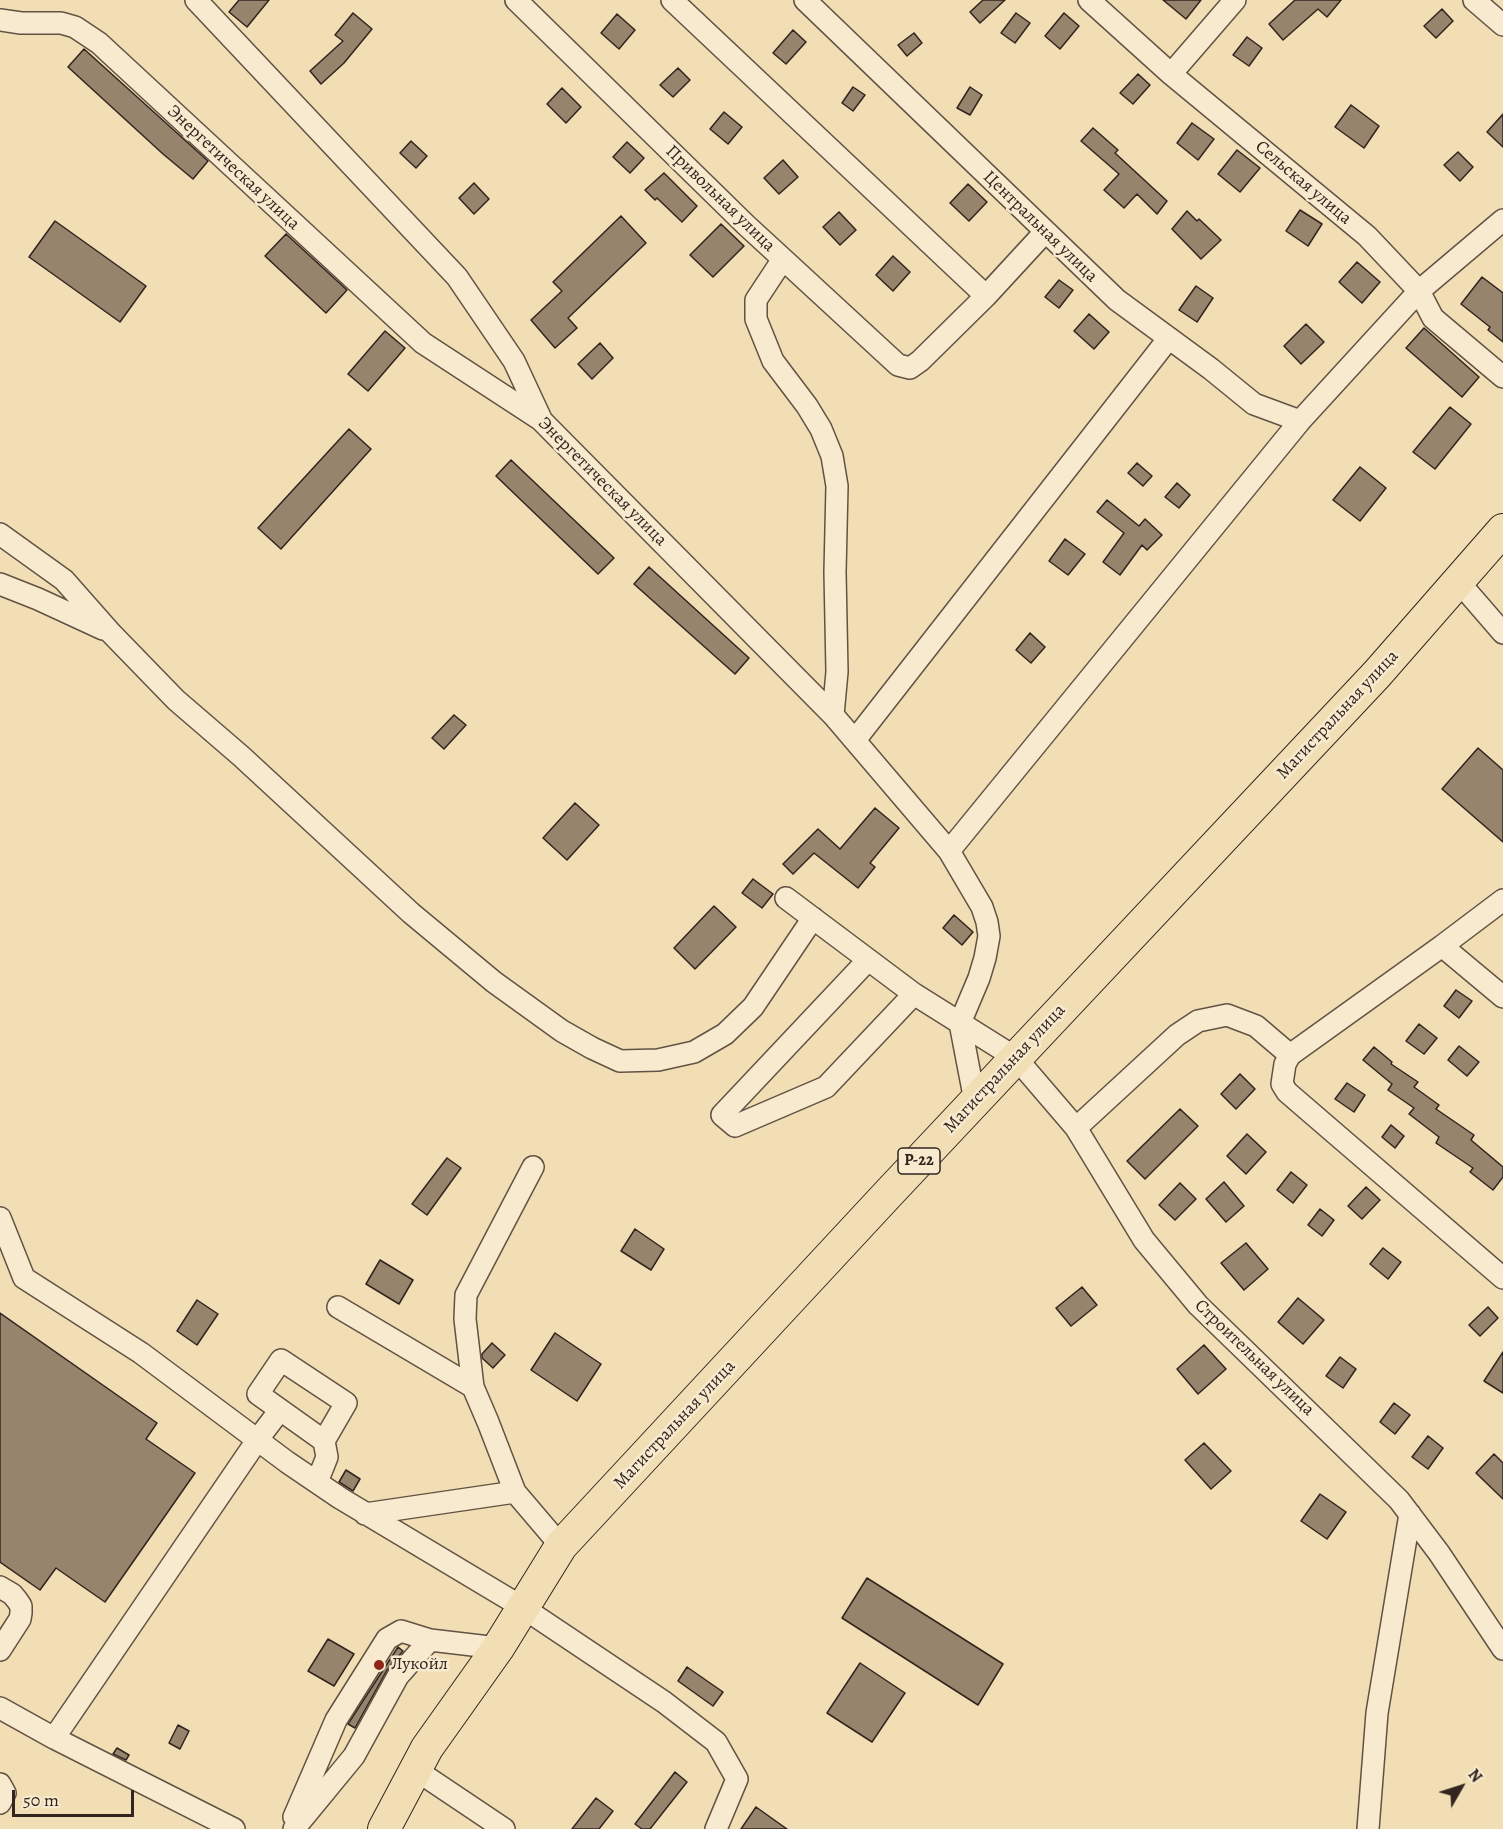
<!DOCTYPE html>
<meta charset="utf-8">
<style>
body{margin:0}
#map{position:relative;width:1503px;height:1829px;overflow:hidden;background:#f2deb4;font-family:Alegreya,serif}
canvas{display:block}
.north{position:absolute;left:1431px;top:1757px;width:60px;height:60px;-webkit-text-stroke:4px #f7eace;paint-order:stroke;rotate:51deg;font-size:16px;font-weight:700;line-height:24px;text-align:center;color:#32241f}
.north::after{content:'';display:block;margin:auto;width:21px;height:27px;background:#32241f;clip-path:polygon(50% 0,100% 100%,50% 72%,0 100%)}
.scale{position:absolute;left:12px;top:1790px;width:122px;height:27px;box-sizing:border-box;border:3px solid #32241f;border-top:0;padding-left:8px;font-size:18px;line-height:21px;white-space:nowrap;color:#32241f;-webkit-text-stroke:4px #f7eace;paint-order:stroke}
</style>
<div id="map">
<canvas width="1503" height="1829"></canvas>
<div class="north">N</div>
<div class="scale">50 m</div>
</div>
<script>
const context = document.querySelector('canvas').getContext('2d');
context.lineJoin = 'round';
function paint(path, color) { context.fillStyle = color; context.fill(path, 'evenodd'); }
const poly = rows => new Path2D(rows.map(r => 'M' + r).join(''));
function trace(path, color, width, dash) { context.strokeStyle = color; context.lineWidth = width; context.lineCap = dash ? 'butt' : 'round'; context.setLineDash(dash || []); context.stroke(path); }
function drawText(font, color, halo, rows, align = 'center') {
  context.font = font + ' Alegreya,serif'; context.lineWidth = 5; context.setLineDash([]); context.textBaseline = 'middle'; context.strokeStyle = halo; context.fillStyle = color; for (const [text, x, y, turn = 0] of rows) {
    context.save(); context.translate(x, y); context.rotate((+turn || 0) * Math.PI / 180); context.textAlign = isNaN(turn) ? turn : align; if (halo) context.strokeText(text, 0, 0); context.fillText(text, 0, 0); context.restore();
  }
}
const building = poly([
 [239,0,269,0,247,27,229,12,239,0],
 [983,0,1005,0,980,23,970,12,983,0],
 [1163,0,1201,0,1186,19,1163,0],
 [1295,0,1341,0,1327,17,1318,9,1283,40,1269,24,1295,0],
 [1442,9,1453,21,1436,38,1424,26,1442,9],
 [353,13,372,29,344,63,321,84,310,71,343,41,335,35,353,13],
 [1016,13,1030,23,1015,43,1001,33,1016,13],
 [1064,13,1079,26,1060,49,1045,36,1064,13],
 [617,14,635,30,619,49,601,33,617,14],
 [793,30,806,42,786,64,773,53,793,30],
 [914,33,922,43,907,56,898,45,914,33],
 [1247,37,1262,48,1249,66,1233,55,1247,37],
 [84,49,208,161,193,179,163,154,68,67,84,49],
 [678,68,690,80,673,97,660,85,678,68],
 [1138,74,1150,85,1133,104,1120,93,1138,74],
 [853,87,865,95,853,111,842,103,853,87],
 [970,87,982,95,970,115,957,108,970,87],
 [562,88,581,107,566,123,547,104,562,88],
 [1351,105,1379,126,1364,148,1335,127,1351,105],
 [724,112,742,127,728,144,710,129,724,112],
 [1503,114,1503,147,1487,132,1503,114],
 [1192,123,1214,139,1198,160,1177,143,1192,123],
 [1093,128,1118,150,1115,153,1167,201,1157,214,1137,194,1124,208,1104,190,1119,174,1081,141,1093,128],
 [411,141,427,156,416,168,400,153,411,141],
 [627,142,644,158,630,173,613,157,627,142],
 [1237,150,1260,168,1240,192,1218,174,1237,150],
 [1458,152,1473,167,1460,181,1444,165,1458,152],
 [783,160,798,177,779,194,764,178,783,160],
 [664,173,697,206,682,222,657,198,655,200,645,190,664,173],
 [474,183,489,199,474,214,459,198,474,183],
 [968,184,987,202,969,221,950,203,968,184],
 [1300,210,1322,224,1308,246,1286,231,1300,210],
 [1187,211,1197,221,1199,219,1221,240,1201,259,1172,229,1187,211],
 [839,212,856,230,840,245,823,227,839,212],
 [621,216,646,243,568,318,577,328,555,348,531,320,562,291,553,282,621,216],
 [55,221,146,286,120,322,29,257,55,221],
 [721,224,744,246,713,277,690,255,721,224],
 [286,234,347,290,326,313,265,256,286,234],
 [893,256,910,272,893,291,876,275,893,256],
 [1357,262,1380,282,1362,303,1339,282,1357,262],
 [1482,277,1503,293,1503,342,1488,330,1490,327,1461,304,1482,277],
 [1059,280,1073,290,1059,308,1045,297,1059,280],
 [1196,286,1213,298,1197,322,1179,310,1196,286],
 [1089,314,1109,332,1094,349,1074,331,1089,314],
 [1306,324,1324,342,1301,364,1284,346,1306,324],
 [1424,328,1479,377,1462,397,1406,348,1424,328],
 [385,331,405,348,368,391,348,374,385,331],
 [600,343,613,358,592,379,578,364,600,343],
 [1450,407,1471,424,1435,469,1413,452,1450,407],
 [349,429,371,449,281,549,258,528,349,429],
 [511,460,614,558,598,574,496,476,511,460],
 [1137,463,1152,476,1143,486,1128,473,1137,463],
 [1360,467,1386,488,1360,521,1333,500,1360,467],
 [1177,483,1190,495,1179,508,1165,497,1177,483],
 [1107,500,1139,526,1145,519,1162,535,1147,550,1142,545,1120,575,1103,562,1124,533,1097,512,1107,500],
 [1065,539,1085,554,1068,575,1049,561,1065,539],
 [649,567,749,658,735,674,634,584,649,567],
 [1030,633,1045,647,1031,663,1016,650,1030,633],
 [454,715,466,725,444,749,432,738,454,715],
 [1478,748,1503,770,1503,842,1442,789,1478,748],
 [575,803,599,825,567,860,543,838,575,803],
 [875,808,899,828,870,863,875,867,858,888,814,853,793,874,783,864,818,829,840,849,875,808],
 [753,879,773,894,762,908,742,893,753,879],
 [714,906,736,927,695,969,674,948,714,906],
 [954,915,973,932,962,945,943,928,954,915],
 [1456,990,1472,1001,1459,1018,1444,1006,1456,990],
 [1419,1024,1437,1038,1424,1054,1406,1041,1419,1024],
 [1459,1046,1479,1062,1467,1076,1448,1060,1459,1046],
 [1374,1047,1392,1062,1391,1064,1418,1082,1414,1087,1439,1105,1436,1109,1474,1135,1471,1140,1503,1167,1503,1177,1493,1190,1470,1172,1473,1168,1436,1143,1439,1137,1409,1114,1414,1108,1388,1090,1392,1084,1363,1060,1374,1047],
 [1240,1074,1255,1089,1236,1109,1221,1094,1240,1074],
 [1347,1083,1365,1095,1354,1112,1335,1099,1347,1083],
 [1180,1109,1198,1126,1145,1179,1127,1161,1180,1109],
 [1391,1125,1404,1136,1395,1148,1382,1137,1391,1125],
 [1247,1134,1266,1152,1246,1174,1227,1156,1247,1134],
 [447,1158,461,1168,427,1215,412,1204,447,1158],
 [1291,1172,1307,1185,1293,1203,1277,1190,1291,1172],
 [1224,1182,1244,1206,1226,1222,1206,1199,1224,1182],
 [1180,1183,1196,1199,1175,1220,1159,1205,1180,1183],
 [1366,1187,1380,1200,1362,1219,1348,1206,1366,1187],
 [1320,1209,1334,1220,1322,1236,1308,1225,1320,1209],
 [635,1229,664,1249,651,1270,621,1251,635,1229],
 [1246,1243,1268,1269,1244,1290,1221,1263,1246,1243],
 [1383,1248,1401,1262,1388,1279,1370,1264,1383,1248],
 [380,1260,413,1280,399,1304,366,1284,380,1260],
 [1082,1287,1097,1305,1071,1326,1056,1308,1082,1287],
 [1298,1298,1324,1320,1303,1344,1278,1322,1298,1298],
 [197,1300,218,1314,197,1345,177,1331,197,1300],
 [1488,1307,1498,1318,1480,1336,1469,1325,1488,1307],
 [0,1313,157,1423,146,1439,195,1473,105,1602,56,1568,40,1590,0,1562,0,1313],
 [555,1333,601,1364,577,1401,531,1370,555,1333],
 [492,1343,505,1355,493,1368,482,1358,482,1354,492,1343],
 [1204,1345,1226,1369,1198,1394,1177,1369,1204,1345],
 [1503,1352,1503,1393,1484,1381,1503,1352],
 [1340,1357,1356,1369,1343,1388,1326,1376,1340,1357],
 [1394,1403,1410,1415,1395,1434,1380,1422,1394,1403],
 [1428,1436,1443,1448,1428,1469,1412,1457,1428,1436],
 [1204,1443,1231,1471,1211,1489,1185,1460,1204,1443],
 [1494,1454,1503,1463,1503,1499,1476,1473,1494,1454],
 [346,1470,360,1479,353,1491,339,1482,346,1470],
 [1320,1494,1346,1512,1327,1539,1301,1521,1320,1494],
 [867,1578,1003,1664,978,1705,842,1618,867,1578],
 [328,1639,354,1654,334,1686,308,1671,328,1639],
 [398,1647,403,1651,387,1670,355,1728,348,1724,398,1647],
 [860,1663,905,1693,872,1742,827,1713,860,1663],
 [687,1667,723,1692,713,1706,678,1681,687,1667],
 [178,1725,189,1731,180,1749,169,1743,178,1725],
 [117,1748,129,1755,126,1760,113,1754,117,1748],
 [675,1772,687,1782,650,1829,642,1829,635,1824,675,1772],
 [596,1798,613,1811,599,1829,572,1829,596,1798],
 [756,1807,787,1829,741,1829,756,1807]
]);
paint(building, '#96856c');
trace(building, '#32241f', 1.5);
const minor = poly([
 [196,0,457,277,514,361,541,419],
 [516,0,746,225,783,259,756,300,756,319,773,361,807,406,821,429,832,456,837,486,835,572,837,672,833,715],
 [672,0,986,296],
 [805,0,1117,300,1211,369,1254,404,1300,421],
 [1089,0,1171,74,1367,236,1419,291,1433,318,1503,377],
 [1474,0,1503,25],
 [0,20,21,23,61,23,75,27,99,43,423,343,541,420,833,715,949,851,982,907,987,922,989,936,985,958,979,978,960,1023,975,1101],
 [1171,74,1235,0],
 [783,259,898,365,910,368,920,361,986,296,1045,232],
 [0,534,64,580,109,631,176,700,241,756,411,913,494,982,562,1031,592,1048,620,1061,658,1060,694,1052,725,1034,753,1007,813,918],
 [1458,581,1503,633],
 [0,584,38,599,103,629],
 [855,740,1169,338],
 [949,851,1300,421,1419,291,1503,220],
 [786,898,914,994,1016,1058,1076,1128,1144,1240,1198,1305,1399,1500,1439,1553,1503,1649],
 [1503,900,1442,946,1290,1055,1285,1064,1282,1084,1287,1092,1503,1278],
 [1442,946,1503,997],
 [868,960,722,1115,735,1126,826,1087,914,994],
 [1076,1128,1177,1035,1198,1021,1227,1015,1256,1026,1290,1055],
 [0,1218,24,1278,141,1353,287,1462,340,1498,522,1607,664,1702,716,1742,737,1779,716,1829],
 [338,1307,473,1387,488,1422,515,1492,561,1546],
 [473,1387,465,1319,466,1295,533,1167],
 [317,1482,327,1457,324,1441,346,1403,281,1360,258,1394,324,1441],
 [365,1514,515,1492],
 [0,1587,12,1594,17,1600,21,1606,21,1613,20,1619,0,1650],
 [0,1708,54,1738,234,1829],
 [54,1738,258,1439,280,1410],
 [416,1770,504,1829],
 [0,1784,5,1793,0,1803],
 [294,1817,336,1720,387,1639,401,1631,430,1640],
 [294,1829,354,1756,398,1676,430,1640,498,1648],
 [1368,1829,1377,1713,1410,1514]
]);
const highway = poly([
 [384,1829,427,1748,498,1648,561,1546,887,1195,1377,674,1503,530]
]);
trace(minor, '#625244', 24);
trace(highway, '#32241f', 34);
trace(minor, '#f7eace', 21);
trace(highway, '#f2deb4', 32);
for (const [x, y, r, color] of [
 [379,1665,6,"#8f2418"]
]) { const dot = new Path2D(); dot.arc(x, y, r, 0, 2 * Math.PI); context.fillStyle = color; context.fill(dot); trace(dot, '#f7eace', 2); }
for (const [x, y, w] of [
 [919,1161,42]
]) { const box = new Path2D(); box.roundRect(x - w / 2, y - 13, w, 26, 4.5); context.fillStyle = '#f7eace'; context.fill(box); trace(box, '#32241f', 1.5); }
drawText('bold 16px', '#32241f', null, [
 ["Р-22",919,1161]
]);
drawText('18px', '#32241f', '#f7eace', [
 ["Энергетическая улица",233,168,43],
 ["Сельская улица",1303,183,40],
 ["Привольная улица",720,199,44],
 ["Центральная улица",1040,227,44],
 ["Энергетическая улица",602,482,45],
 ["Магистральная улица",1338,715,-47],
 ["Магистральная улица",1005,1069,-47],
 ["Строительная улица",1254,1358,44],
 ["Магистральная улица",675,1425,-47]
]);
drawText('18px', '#32241f', '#f7eace', [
 ["Лукойл",391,1665]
], 'left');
</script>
